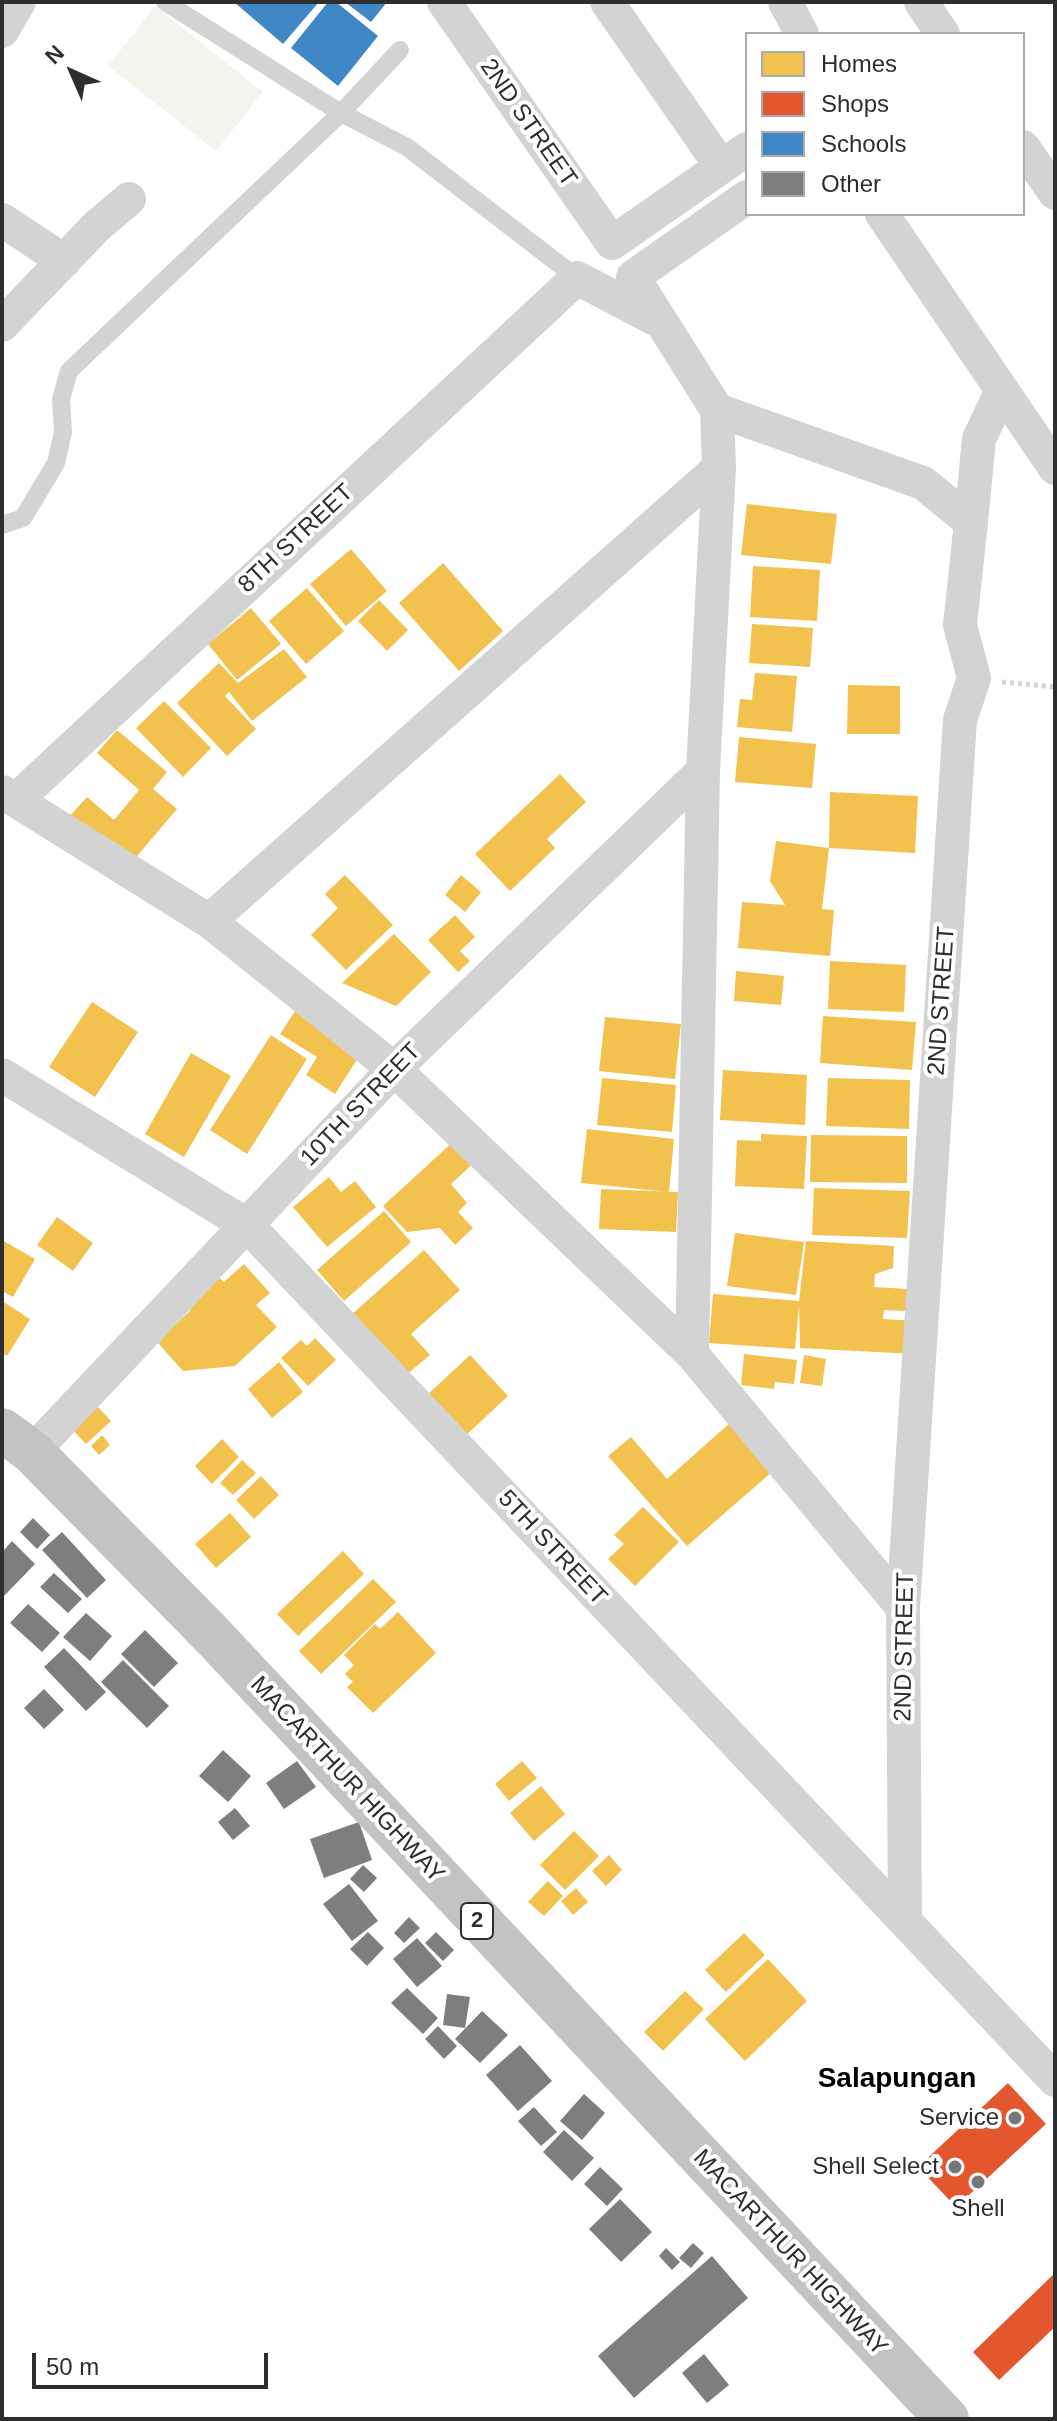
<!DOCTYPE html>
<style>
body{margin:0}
#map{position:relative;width:1057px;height:2421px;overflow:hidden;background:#fff;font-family:Arial,sans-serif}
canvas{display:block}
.frame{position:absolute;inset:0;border:4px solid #2e2e2e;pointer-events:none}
.legend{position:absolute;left:745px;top:32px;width:280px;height:184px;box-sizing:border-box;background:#fff;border:2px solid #ababab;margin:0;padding:10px 14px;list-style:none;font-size:24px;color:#2e2e2e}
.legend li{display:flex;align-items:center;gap:16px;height:40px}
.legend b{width:40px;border:2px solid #ababab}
.north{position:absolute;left:32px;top:32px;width:80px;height:80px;-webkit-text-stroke:6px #fff;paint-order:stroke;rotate:315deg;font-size:22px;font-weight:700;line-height:32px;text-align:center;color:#2e2e2e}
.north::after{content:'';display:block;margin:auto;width:28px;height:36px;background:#2e2e2e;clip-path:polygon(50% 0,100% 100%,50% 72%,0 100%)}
.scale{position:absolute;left:32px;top:2353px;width:236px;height:36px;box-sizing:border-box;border:4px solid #2e2e2e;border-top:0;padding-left:10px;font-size:24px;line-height:28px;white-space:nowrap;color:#2e2e2e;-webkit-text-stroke:6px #fff;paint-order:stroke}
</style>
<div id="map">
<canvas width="1057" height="2421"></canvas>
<div class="frame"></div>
<ul class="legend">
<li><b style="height:22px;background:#f2c14e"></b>Homes</li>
<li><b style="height:22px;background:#e4572e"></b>Shops</li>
<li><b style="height:22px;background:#3f88c5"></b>Schools</li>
<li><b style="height:22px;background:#7e7e7e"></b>Other</li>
</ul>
<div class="north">N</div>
<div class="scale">50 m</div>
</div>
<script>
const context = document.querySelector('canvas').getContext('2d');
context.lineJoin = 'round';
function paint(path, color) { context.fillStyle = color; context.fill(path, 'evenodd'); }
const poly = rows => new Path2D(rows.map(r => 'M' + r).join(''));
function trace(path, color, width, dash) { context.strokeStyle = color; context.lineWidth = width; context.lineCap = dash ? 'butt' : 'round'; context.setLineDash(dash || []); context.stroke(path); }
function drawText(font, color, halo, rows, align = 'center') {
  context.font = font + ' Arial,sans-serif'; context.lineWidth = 8; context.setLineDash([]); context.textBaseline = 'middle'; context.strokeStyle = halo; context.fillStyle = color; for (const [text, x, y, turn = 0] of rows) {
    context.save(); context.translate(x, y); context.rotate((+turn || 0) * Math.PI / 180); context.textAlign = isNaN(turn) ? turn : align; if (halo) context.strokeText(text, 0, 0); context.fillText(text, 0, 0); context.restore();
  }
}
paint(poly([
 [155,6,263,92,216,151,108,66]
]), '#f1f5eb');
paint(poly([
 [747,504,837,514,831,564,741,555],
 [351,549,387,591,346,626,310,584],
 [443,563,503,631,459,671,399,603],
 [753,566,820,570,817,621,750,617],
 [307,588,344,631,306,664,269,621],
 [379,600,408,630,387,651,358,621],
 [251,608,281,644,237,680,208,644],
 [752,624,813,628,810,667,749,663],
 [284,649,307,677,252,721,229,692,225,696,256,729,227,756,177,703,219,663,238,683],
 [755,673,797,676,792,732,737,727,740,699,752,700],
 [848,685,900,686,900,734,847,734],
 [164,701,211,748,183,777,136,728],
 [117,730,167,772,153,789,177,809,126,869,67,819,87,797,114,820,139,790,97,753],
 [739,737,816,744,812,788,735,782],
 [560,774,586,802,547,839,555,848,510,891,475,854],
 [830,792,918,796,915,853,829,848],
 [776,841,829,848,822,909,834,910,830,956,738,948,742,902,785,905,770,881],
 [345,875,393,925,346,970,311,935,338,908,325,894],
 [461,875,481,892,465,912,445,895],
 [455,915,475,937,460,951,470,961,458,972,428,940],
 [394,934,431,972,396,1006,342,983],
 [830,961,906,965,904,1012,828,1009],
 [736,971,784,976,781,1005,734,1001],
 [92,1002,138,1032,95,1097,49,1067],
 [297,1008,363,1050,335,1094,306,1075,317,1057,280,1034],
 [823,1016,916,1022,912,1070,820,1063],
 [605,1017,681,1024,675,1079,599,1071],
 [271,1035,307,1059,247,1154,210,1130],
 [191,1053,231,1076,184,1157,145,1134],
 [723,1070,807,1075,805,1125,720,1120],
 [602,1078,676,1085,672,1132,597,1125],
 [828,1078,910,1080,909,1129,826,1126],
 [587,1129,674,1139,669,1192,581,1183],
 [761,1134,807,1136,804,1189,735,1186,737,1140,761,1141],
 [811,1135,907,1136,907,1183,810,1182],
 [456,1139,476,1161,451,1184,467,1203,458,1212,473,1228,455,1245,440,1228,407,1232,383,1206],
 [329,1177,341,1192,355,1181,376,1207,327,1247,293,1207],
 [814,1188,910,1191,907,1238,812,1235],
 [601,1189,678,1192,676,1232,599,1229],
 [384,1211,411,1242,344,1301,317,1270],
 [57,1217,93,1243,73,1271,37,1245],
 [735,1233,804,1242,796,1295,727,1286],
 [2,1240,35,1259,13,1297,2,1291],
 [806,1241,894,1246,893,1268,875,1274,874,1287,908,1289,907,1311,884,1310,883,1319,916,1321,915,1354,800,1348,799,1305,795,1349,709,1343,713,1294,799,1301],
 [424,1250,460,1290,411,1334,430,1355,405,1376,350,1316],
 [244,1264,270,1293,256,1305,277,1327,235,1366,183,1371,157,1342,191,1310,185,1304,216,1275,224,1282],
 [2,1301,30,1319,7,1356,2,1353],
 [315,1338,336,1360,308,1386,281,1358,301,1340,307,1346],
 [744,1354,797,1360,794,1384,775,1382,774,1389,741,1385],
 [470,1355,508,1396,462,1439,424,1398],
 [804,1355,826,1359,822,1386,800,1383],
 [279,1362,303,1392,272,1418,248,1389],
 [96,1405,111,1421,86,1444,71,1428],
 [731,1422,773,1471,687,1546,608,1456,631,1437,667,1479],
 [102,1435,110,1445,99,1455,91,1446],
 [222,1439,239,1457,212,1484,195,1466],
 [242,1460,256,1473,233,1495,220,1483],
 [261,1476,279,1495,254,1519,236,1500],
 [643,1507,679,1542,635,1586,608,1559,624,1544,614,1535],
 [230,1513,251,1537,216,1568,195,1544],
 [343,1551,364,1574,298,1636,277,1614],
 [373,1579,396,1602,321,1674,299,1651],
 [398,1612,436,1653,373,1713,347,1687,353,1682,345,1674,354,1665,344,1655,375,1624,380,1629],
 [522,1761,537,1778,509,1801,495,1784],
 [541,1786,565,1814,534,1841,510,1813],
 [574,1831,599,1856,565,1890,540,1865],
 [609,1855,622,1870,606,1886,592,1871],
 [548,1881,563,1896,544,1916,528,1902],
 [576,1888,588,1902,573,1915,561,1901],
 [744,1933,765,1955,726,1992,705,1970],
 [768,1959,807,2001,745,2061,705,2019],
 [685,1991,704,2009,663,2051,644,2032]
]), '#f2c14e');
paint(poly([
 [1008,2083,1046,2124,956,2207,918,2167],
 [1055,2273,1055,2327,999,2380,973,2352]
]), '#e4572e');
paint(poly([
 [234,2,319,2,283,44],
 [328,2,336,2,378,36,338,86,291,48],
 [345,2,387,2,371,22]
]), '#3f88c5');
paint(poly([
 [33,1518,50,1535,37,1549,20,1532],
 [62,1532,106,1580,87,1598,42,1550],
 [12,1541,35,1564,4,1596,2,1552],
 [54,1573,82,1599,68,1613,40,1587],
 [28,1604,60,1633,42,1652,10,1623],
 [86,1613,112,1636,90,1661,63,1637],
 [145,1630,178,1663,154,1687,121,1654],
 [64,1648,106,1692,86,1711,44,1667],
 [123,1660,169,1706,147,1728,101,1682],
 [44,1689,64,1710,44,1729,24,1708],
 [223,1750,251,1776,228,1802,199,1776],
 [297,1761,316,1787,284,1809,266,1783],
 [235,1808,250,1826,233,1840,218,1822],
 [359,1822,372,1860,324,1878,310,1839],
 [363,1865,377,1878,364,1892,350,1879],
 [349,1884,378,1921,352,1941,323,1904],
 [409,1917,420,1928,404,1943,394,1933],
 [368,1932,384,1948,367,1966,350,1949],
 [436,1932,454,1950,443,1961,425,1943],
 [417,1938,442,1966,417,1987,393,1959],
 [407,1988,438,2018,423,2034,391,2003],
 [447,1994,470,1997,465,2028,443,2025],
 [482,2011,508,2035,480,2063,455,2039],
 [438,2026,457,2046,444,2059,425,2039],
 [520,2045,552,2081,518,2111,486,2075],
 [584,2094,605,2113,582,2140,560,2121],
 [534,2107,557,2132,541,2146,518,2121],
 [564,2130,594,2158,572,2181,543,2152],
 [600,2167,623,2189,607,2206,584,2184],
 [620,2199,652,2232,621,2262,589,2229],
 [693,2243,704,2253,691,2268,679,2258],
 [666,2248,680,2262,672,2270,659,2256],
 [712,2256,748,2298,634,2398,598,2356],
 [704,2354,729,2385,707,2403,682,2373]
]), '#7e7e7e');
trace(poly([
 [1002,682,1055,687]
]), '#d3d3d3', 5, [4, 4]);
trace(poly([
 [165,2,341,113,407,147,577,278],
 [2,525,23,518,56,463,63,432,61,399,69,371,341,113,400,50]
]), '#d3d3d3', 18);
trace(poly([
 [444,2,612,243,747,149],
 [607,2,721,166],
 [785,2,802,34],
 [921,2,943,34],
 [2,31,19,2],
 [1023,147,1055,193],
 [747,197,633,277,717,410,923,483,971,522,960,625,974,678,960,720,903,1608,905,1920],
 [882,214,1055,468],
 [2,220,64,261],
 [2,325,97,226,129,199],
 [971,522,979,439,1002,390],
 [2,792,209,921,394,1069,692,1354,903,1608],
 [16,800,577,278,659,321],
 [209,921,719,468],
 [2,1075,247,1225,1055,2080],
 [692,1354,703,771,719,468,717,410],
 [32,1452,394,1069,703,771]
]), '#d3d3d3', 34);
trace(poly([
 [2,1430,32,1452,212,1635,947,2419]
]), '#c3c3c3', 44);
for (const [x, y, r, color] of [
 [1015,2118,8,"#777"],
 [955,2167,8,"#777"],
 [978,2182,8,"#777"]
]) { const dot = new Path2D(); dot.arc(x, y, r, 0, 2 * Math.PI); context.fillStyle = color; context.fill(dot); trace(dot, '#fff', 3); }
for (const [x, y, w] of [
 [477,1921,32]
]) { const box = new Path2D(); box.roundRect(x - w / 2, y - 18, w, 36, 6); context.fillStyle = '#fff'; context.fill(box); trace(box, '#2e2e2e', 2); }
drawText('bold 22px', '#2e2e2e', null, [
 ["2",477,1921]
]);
drawText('24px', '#2e2e2e', '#fff', [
 ["2ND STREET",528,123,55],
 ["8TH STREET",296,539,-43],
 ["2ND STREET",942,1001,-86],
 ["10TH STREET",361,1105,-46],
 ["5TH STREET",552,1548,47],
 ["2ND STREET",905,1647,-89],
 ["MACARTHUR HIGHWAY",347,1780,47],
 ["MACARTHUR HIGHWAY",790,2253,47]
]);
drawText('24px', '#2e2e2e', '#fff', [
 ["Service",999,2118],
 ["Shell Select",939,2167],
 ["Shell",978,2209,"center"]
], 'right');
drawText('bold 28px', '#000', '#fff', [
 ["Salapungan",897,2079]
]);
</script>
